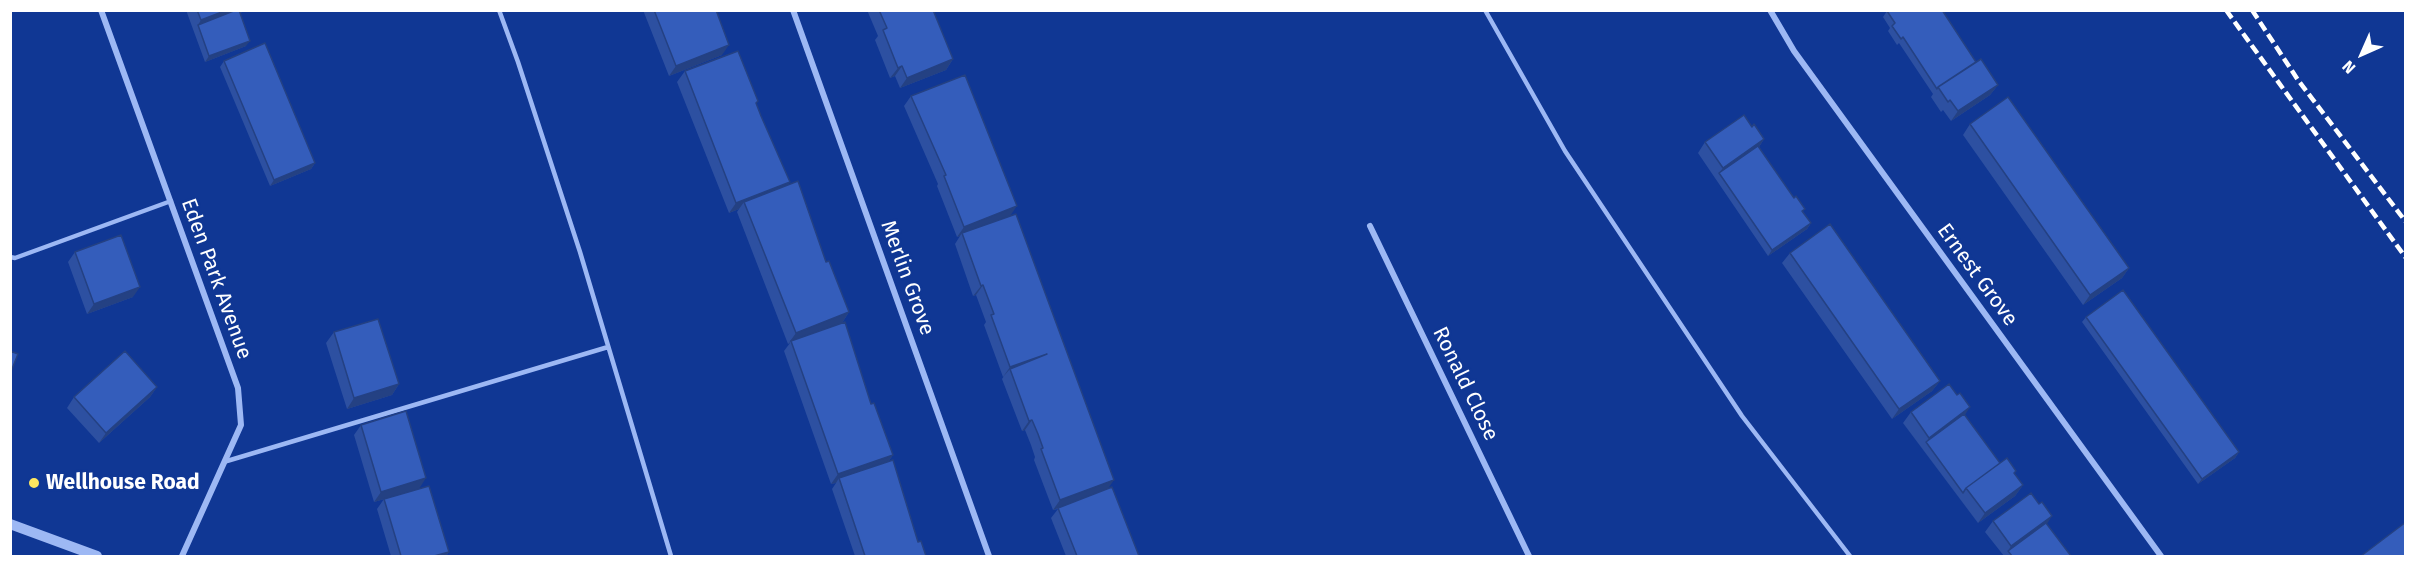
<!DOCTYPE html>
<style>
body{margin:0}
#map{position:relative;width:2416px;height:567px;overflow:hidden;background:#103794;font-family:"Fira Sans",sans-serif}
canvas{display:block}
.frame{position:absolute;inset:0;border:12px solid #fff;pointer-events:none}
.north{position:absolute;left:2332px;top:24px;width:60px;height:60px;-webkit-text-stroke:4px #103794;paint-order:stroke;rotate:225deg;font-size:16px;font-weight:700;line-height:24px;text-align:center;color:#fff}
.north::after{content:'';display:block;margin:auto;width:21px;height:27px;background:#fff;clip-path:polygon(50% 0,100% 100%,50% 72%,0 100%)}
</style>
<div id="map">
<canvas width="2416" height="567"></canvas>
<div class="frame"></div>
<div class="north">N</div>
</div>
<script>
const context = document.querySelector('canvas').getContext('2d');
context.lineJoin = 'round';
const poly = rows => new Path2D(rows.map(r => 'M' + r).join(''));
function trace(path, color, width, dash) { context.strokeStyle = color; context.lineWidth = width; context.lineCap = dash ? 'butt' : 'round'; context.setLineDash(dash || []); context.stroke(path); }
function paint(path, color) { context.fillStyle = color; context.fill(path, 'evenodd'); }
function drawText(font, color, halo, rows, align = 'center') {
  context.font = font + ' "Fira Sans",sans-serif'; context.lineWidth = 5; context.setLineDash([]); context.textBaseline = 'middle'; context.strokeStyle = halo; context.fillStyle = color; for (const [text, x, y, turn = 0] of rows) {
    context.save(); context.translate(x, y); context.rotate((+turn || 0) * Math.PI / 180); context.textAlign = isNaN(turn) ? turn : align; if (halo) context.strokeText(text, 0, 0); context.fillText(text, 0, 0); context.restore();
  }
}
trace(poly([
 [499,10,518,62,580,252,671,556],
 [1485,10,1565,151,1742,416,1850,556],
 [10,257,15,258,171,201],
 [227,461,608,347]
]), '#9db8f4', 4.5);
trace(poly([
 [101,10,238,388,241,425,182,556],
 [793,10,989,556],
 [1770,10,1794,51,2161,556],
 [1370,226,1529,556]
]), '#9db8f4', 6);
trace(poly([
 [10,524,97,556]
]), '#9db8f4', 10);
trace(poly([
 [2226,10,2406,258],
 [2252,10,2298,80,2406,222]
]), '#fff', 4.5, [10, 4.5]);
paint(poly([
 [186,10,246,10,240,13,246,46,205,62],
 [643,10,716,10,722,55,669,76],
 [867,10,933,10,953,59,946,70,900,88,895,76,890,78,875,40,878,36],
 [1887,11,1976,62,1998,85,1990,95,1951,121,1943,110,1941,112,1931,97,1933,94,1899,43,1897,45,1888,31,1890,28,1883,17],
 [224,61,315,163,311,169,270,186,220,67],
 [685,71,758,101,756,104,761,116,790,182,788,185,826,262,849,312,842,323,871,404,893,455,888,462,918,542,926,556,855,556,832,489,836,483,831,484,784,351,790,343,788,344,737,212,739,209,729,213,677,82],
 [911,96,1010,216,1108,489,1139,556,1066,556,1051,518,1058,509,1053,510,1034,460,1035,457,1031,445,1025,430,1022,431,1002,379,1004,376,1003,377,984,325,986,322,976,295,973,296,955,244,960,236,957,237,937,186,938,184,904,106],
 [1970,124,2129,268,2122,278,2083,305,1963,135],
 [1752,127,1764,139,1759,147,1811,223,1807,229,1768,256,1698,153,1705,142],
 [75,252,133,297,87,314,68,262],
 [1790,253,1940,381,1932,391,1892,419,1782,263],
 [2086,317,2239,452,2235,458,2198,484,2082,322],
 [334,332,399,384,392,395,347,409,326,343],
 [157,387,150,397,99,443,67,408,74,397],
 [1911,412,1965,415,2000,463,2016,471,2014,474,2023,485,2015,496,1978,523,1903,423],
 [361,425,419,489,374,502,354,435],
 [384,499,449,552,446,556,391,556,377,509],
 [1993,521,2047,524,2071,556,2004,556,1985,532]
]), '#2d50a1');
paint(poly([
 [227,10,246,10,199,28,198,25,201,20],
 [250,41,246,46,205,62,209,56],
 [729,45,722,55,669,76,676,66],
 [953,59,946,70,900,88,907,78],
 [902,66,895,76,890,78,898,68],
 [1998,85,1990,95,1951,121,1958,111],
 [1764,139,1757,150,1719,173,1723,168],
 [315,163,311,169,270,186,274,180],
 [790,182,783,192,744,202,739,209,729,213,736,203],
 [1017,206,1010,216,962,233,960,236,957,237,964,227],
 [1811,223,1807,229,1768,256,1772,250],
 [2129,268,2122,278,2083,305,2090,295],
 [983,285,976,295,973,296,981,286],
 [140,287,133,297,87,314,94,304],
 [849,312,842,323,791,341,788,344,796,333],
 [1047,354,1010,369,1003,377,1010,367],
 [1940,381,1932,391,1892,419,1899,409],
 [399,384,392,395,347,409,354,398],
 [157,387,150,397,99,443,106,433],
 [1970,407,1963,418,1926,442,1929,438],
 [1032,420,1025,430,1022,431,1029,421],
 [2239,452,2235,458,2198,484,2202,479],
 [893,455,886,465,839,478,836,483,831,484,838,474],
 [426,478,419,489,374,502,381,492],
 [1114,480,1107,490,1053,510,1060,500],
 [2023,485,2015,496,1978,523,1985,513],
 [2052,516,2045,527,2008,551,2011,546],
 [449,552,446,556,434,556]
]), '#244183');
const building = poly([
 [197,10,227,10,201,20,197,10],
 [236,10,239,10,250,41,209,56,198,25,236,10],
 [654,10,716,10,729,45,676,66,654,10],
 [879,10,933,10,953,59,907,78,902,66,898,68,883,30,887,28,879,10],
 [1887,10,1942,10,1976,62,1938,87,1937,89,1903,37,1901,39,1892,26,1895,23,1887,11,1887,10],
 [265,43,315,163,274,180,224,61,265,43],
 [738,51,758,101,756,103,761,116,790,182,736,203,685,71,738,51],
 [1981,59,1998,85,1958,111,1950,100,1948,102,1938,87,1981,59],
 [965,75,1017,206,964,227,944,176,946,175,911,96,965,75],
 [2008,97,2129,268,2090,295,1970,124,2008,97],
 [1744,115,1752,127,1754,124,1764,139,1723,168,1705,142,1744,115],
 [1758,146,1794,198,1796,196,1805,209,1802,211,1811,223,1772,250,1719,173,1758,146],
 [798,181,826,262,829,261,849,312,796,333,744,202,798,181],
 [1016,214,1114,480,1060,500,1041,449,1043,448,1038,434,1032,420,1029,421,1010,369,1047,354,1010,367,991,315,994,314,983,285,981,286,962,233,1016,214],
 [1830,224,1940,381,1899,409,1790,253,1830,224],
 [121,235,140,287,94,304,75,252,121,235],
 [2123,290,2239,452,2202,479,2086,317,2123,290],
 [378,319,399,384,354,398,334,332,378,319],
 [845,322,871,404,874,403,893,455,838,474,791,341,845,322],
 [10,351,18,354,10,374,10,351],
 [125,351,157,387,106,433,74,397,125,351],
 [1949,384,1957,395,1960,393,1970,407,1929,438,1911,412,1949,384],
 [406,411,426,478,381,492,361,425,406,411],
 [1964,414,2000,463,1966,488,1963,493,1926,442,1964,414],
 [2007,458,2016,471,2014,473,2023,485,1985,513,1966,488,2007,458],
 [893,460,918,542,921,541,926,556,865,556,839,478,893,460],
 [429,486,449,552,434,556,401,556,384,499,429,486],
 [1112,487,1139,556,1077,556,1058,508,1112,487],
 [2031,493,2039,504,2042,502,2052,516,2011,546,1993,521,2031,493],
 [2406,522,2406,556,2361,556,2406,522],
 [2046,523,2071,556,2012,556,2008,551,2046,523]
]);
paint(building, '#345dbb');
trace(building, '#244183', 1.5);
for (const [x, y, r, color] of [
 [34,483,6,"#ffe75f"]
]) { const dot = new Path2D(); dot.arc(x, y, r, 0, 2 * Math.PI); context.fillStyle = color; context.fill(dot); trace(dot, '#103794', 2); }
drawText('21px', '#fff', '#103794', [
 ["Ernest Grove",1977,275,54],
 ["Merlin Grove",907,278,70],
 ["Eden Park Avenue",216,279,70],
 ["Ronald Close",1465,384,64]
]);
drawText('bold 21px', '#fff', '#103794', [
 ["Wellhouse Road",46,483]
], 'left');
</script>
